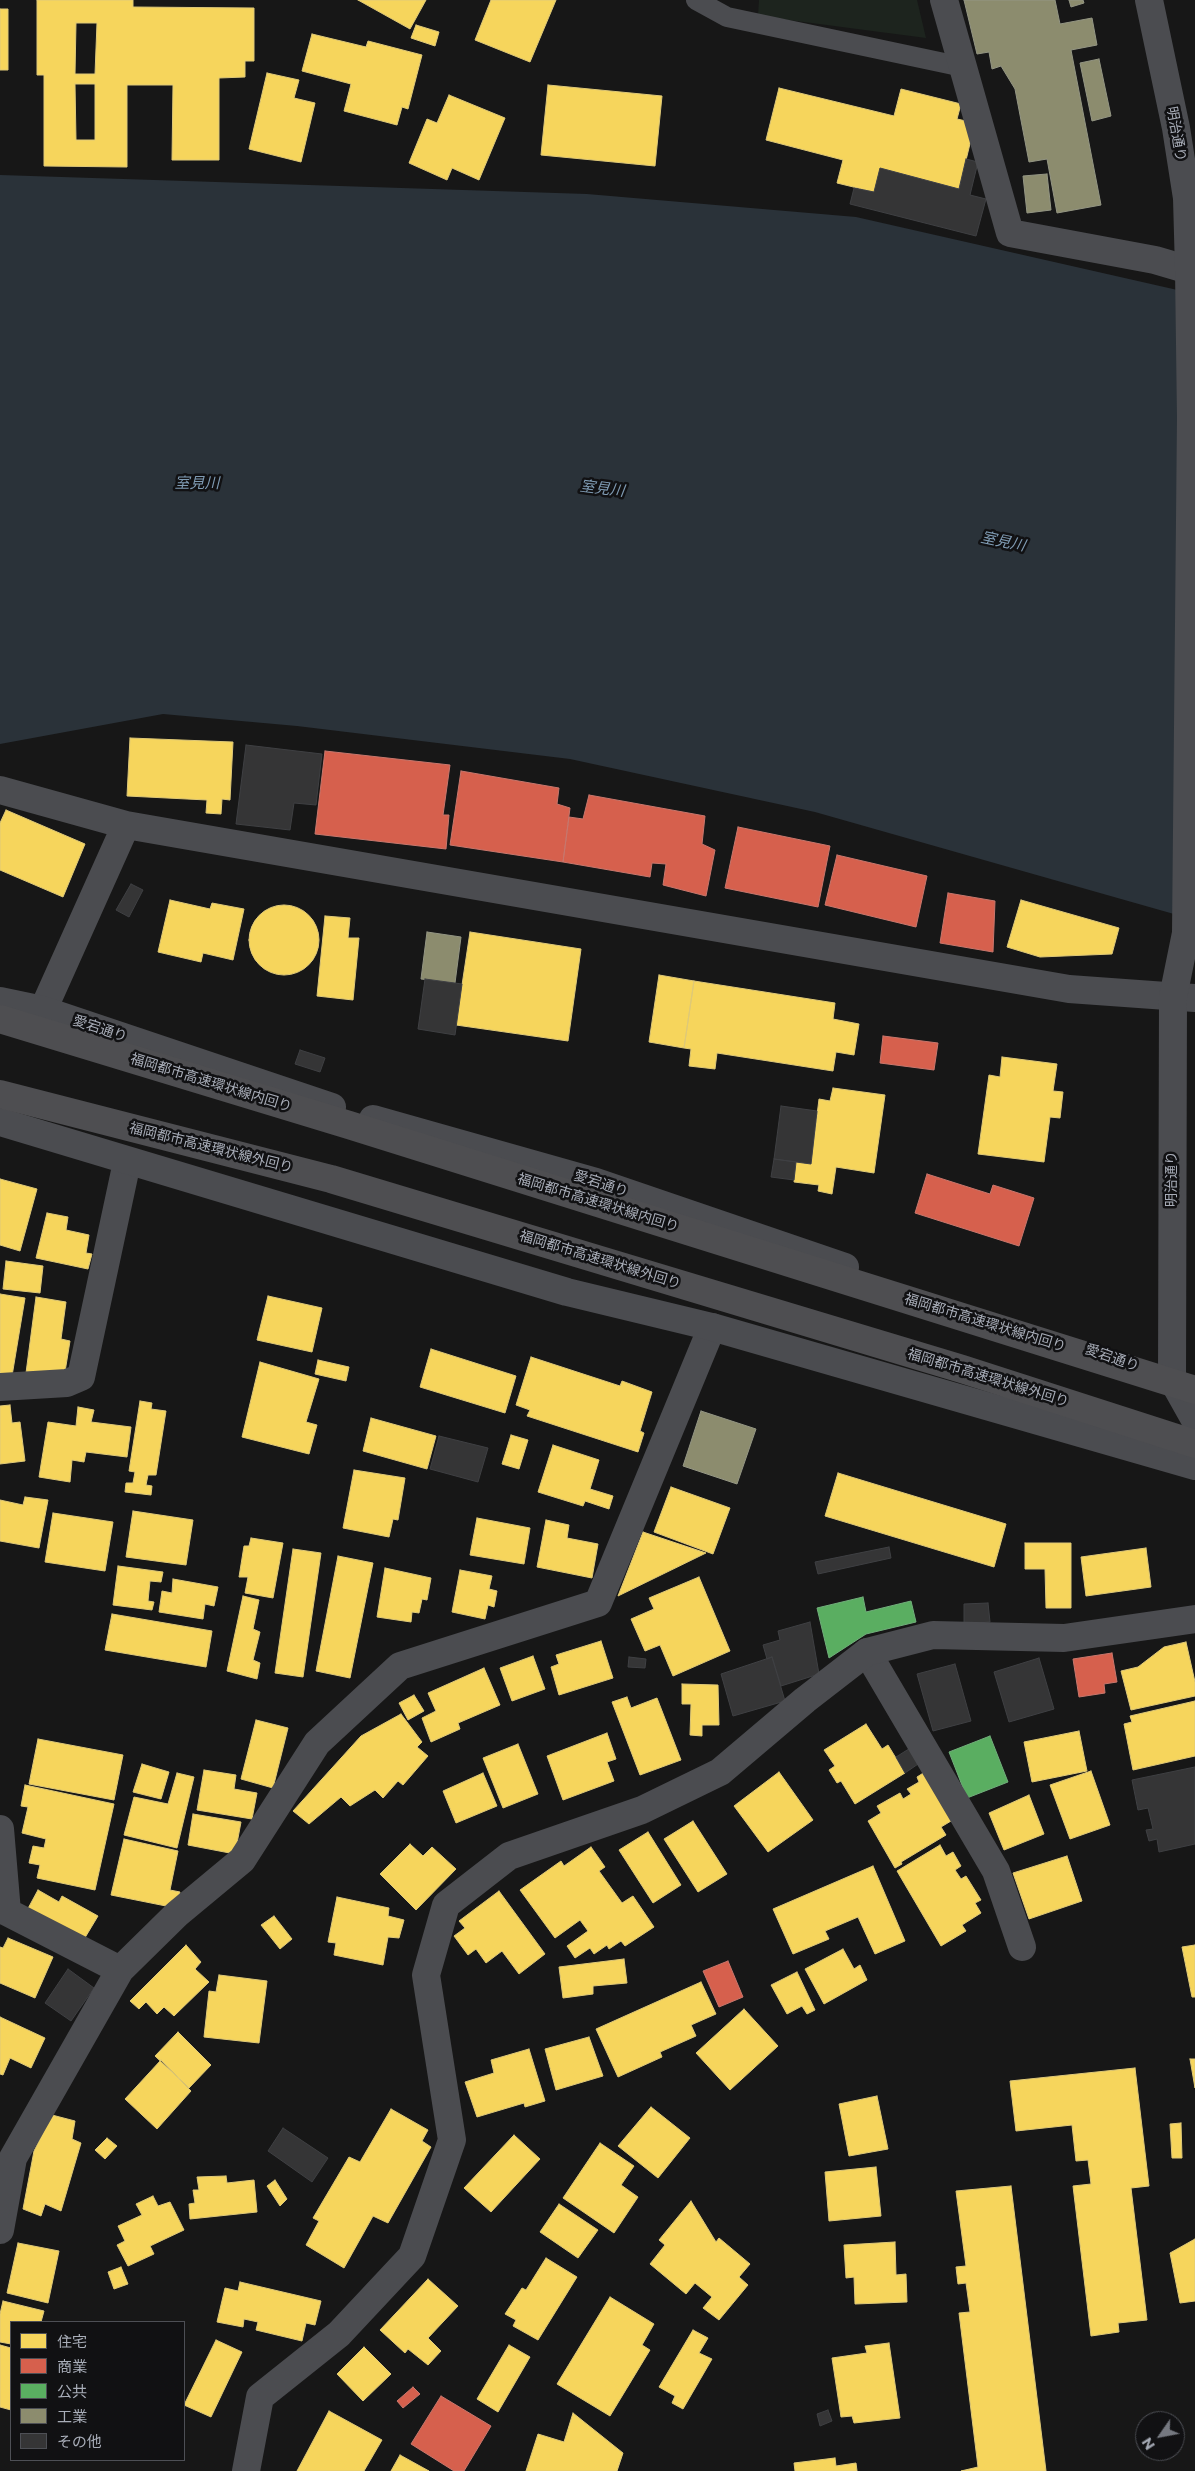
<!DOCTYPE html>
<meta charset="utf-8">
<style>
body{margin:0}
#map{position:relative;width:1195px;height:2471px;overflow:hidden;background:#171717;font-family:Montserrat,"Noto Sans JP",sans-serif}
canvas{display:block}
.legend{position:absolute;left:10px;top:2321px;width:175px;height:140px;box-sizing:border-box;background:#111113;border:1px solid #4d4f55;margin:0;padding:6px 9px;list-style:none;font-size:15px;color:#a8adb8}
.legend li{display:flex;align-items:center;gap:10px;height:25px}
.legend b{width:25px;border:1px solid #4d4f55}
.north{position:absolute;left:1135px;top:2411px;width:50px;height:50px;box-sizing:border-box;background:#111113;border:1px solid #4d4f55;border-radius:50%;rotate:237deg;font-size:14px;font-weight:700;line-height:20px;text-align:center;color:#a8adb8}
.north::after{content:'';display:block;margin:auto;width:18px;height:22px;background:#757880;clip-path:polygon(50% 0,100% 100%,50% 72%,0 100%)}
</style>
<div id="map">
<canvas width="1195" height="2471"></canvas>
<ul class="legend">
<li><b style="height:14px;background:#f6d55c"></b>住宅</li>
<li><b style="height:14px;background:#d6604d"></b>商業</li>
<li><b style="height:14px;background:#5aae61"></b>公共</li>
<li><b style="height:14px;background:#8c8c6e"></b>工業</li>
<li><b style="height:14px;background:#353536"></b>その他</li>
</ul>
<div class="north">N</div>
</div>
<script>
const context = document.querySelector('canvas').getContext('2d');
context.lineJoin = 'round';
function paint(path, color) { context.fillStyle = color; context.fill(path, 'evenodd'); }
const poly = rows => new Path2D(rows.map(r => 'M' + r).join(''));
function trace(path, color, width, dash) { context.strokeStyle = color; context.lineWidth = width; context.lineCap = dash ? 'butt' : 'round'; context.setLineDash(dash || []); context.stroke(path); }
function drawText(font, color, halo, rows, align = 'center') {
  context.font = font + ' Montserrat,"Noto Sans JP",sans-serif'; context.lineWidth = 5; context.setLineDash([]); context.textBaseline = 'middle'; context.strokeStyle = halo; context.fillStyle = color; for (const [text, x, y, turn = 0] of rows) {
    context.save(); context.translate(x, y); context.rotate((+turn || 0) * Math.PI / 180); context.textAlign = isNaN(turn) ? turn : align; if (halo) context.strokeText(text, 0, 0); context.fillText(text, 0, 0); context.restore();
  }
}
paint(poly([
 [759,0,917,0,926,38,758,16]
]), '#1d241e');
paint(poly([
 [0,175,587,194,856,217,1195,294,1195,920,815,812,570,759,297,726,163,714,0,744]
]), '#2a3239');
const homes = poly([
 [37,0,133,0,133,7,254,8,254,61,245,61,245,77,219,78,219,160,172,160,173,85,127,85,127,167,44,166,44,75,37,75,37,0],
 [76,23,97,23,95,74,75,74,76,23],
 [75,84,95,84,95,140,76,140,75,84],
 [358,0,426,0,410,29,358,0],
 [491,0,556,0,530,62,475,40,491,0],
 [0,9,8,9,8,70,0,70,0,9],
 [416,25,439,32,435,46,411,38,416,25],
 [312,34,366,47,368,41,422,55,408,109,402,107,397,125,344,111,351,84,302,71,312,34],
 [267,73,299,80,294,98,315,103,301,162,249,149,267,73],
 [548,85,662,96,655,166,541,155,548,85],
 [779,88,894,116,901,89,961,104,957,119,975,123,959,189,880,168,874,192,837,183,843,160,766,140,779,88],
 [449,95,505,118,479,180,452,168,447,180,409,163,427,119,437,123,449,95],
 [130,738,233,742,230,800,222,799,221,814,206,813,207,800,127,796,130,738],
 [6,810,85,844,63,897,0,870,0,823,6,810],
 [170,900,210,909,212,903,244,909,233,960,203,953,201,962,158,952,170,900],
 [1021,900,1119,928,1112,954,1040,957,1007,947,1021,900],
 '249 940a35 35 0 1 1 70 0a35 35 0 1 1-70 0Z',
 [325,916,350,918,348,938,359,938,353,1000,317,996,325,916],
 [470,932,581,949,568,1041,456,1025,470,932],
 [659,975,694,981,684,1048,649,1042,659,975],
 [694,981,835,1003,833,1019,859,1024,854,1055,836,1052,833,1071,717,1053,715,1069,689,1066,691,1049,684,1048,694,981],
 [1002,1057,1057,1064,1053,1091,1063,1092,1060,1118,1050,1117,1044,1162,978,1154,989,1075,1000,1077,1002,1057],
 [833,1088,885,1095,874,1173,836,1167,832,1194,818,1191,819,1185,794,1182,796,1162,811,1164,819,1099,830,1101,833,1088],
 [0,1179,37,1189,20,1251,0,1245,0,1179],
 [47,1213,68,1217,66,1230,89,1235,86,1253,92,1254,88,1269,36,1258,47,1213],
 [6,1261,43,1266,40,1293,3,1289,6,1261],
 [0,1294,25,1298,11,1382,0,1380,0,1294],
 [268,1296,322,1308,312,1352,257,1340,268,1296],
 [36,1297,66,1302,61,1339,70,1341,64,1378,26,1373,36,1297],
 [431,1349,516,1376,505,1413,420,1387,431,1349],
 [531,1357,620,1386,622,1381,652,1392,640,1431,644,1433,638,1452,527,1416,530,1410,516,1405,531,1357],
 [318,1360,349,1367,346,1381,315,1374,318,1360],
 [260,1362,319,1379,306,1422,317,1425,309,1454,242,1437,260,1362],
 [140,1401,152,1403,151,1409,166,1411,156,1475,148,1475,146,1485,152,1486,151,1495,125,1492,126,1483,133,1483,135,1472,129,1471,140,1401],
 [10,1405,12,1423,20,1422,25,1461,0,1464,0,1406,10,1405],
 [78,1407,94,1410,91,1422,131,1427,127,1457,86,1452,84,1462,72,1460,70,1482,39,1477,48,1422,76,1426,78,1407],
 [371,1418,436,1436,427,1469,363,1451,371,1418],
 [511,1435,528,1440,519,1469,502,1464,511,1435],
 [553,1445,599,1460,590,1489,613,1496,609,1509,585,1501,583,1506,538,1492,553,1445],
 [354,1470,405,1478,398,1520,393,1519,389,1537,343,1528,354,1470],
 [838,1473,1006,1524,994,1567,825,1516,838,1473],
 [671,1487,730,1508,713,1554,654,1532,671,1487],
 [25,1497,48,1500,39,1548,0,1541,0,1500,23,1505,25,1497],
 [133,1511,193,1520,186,1565,126,1557,133,1511],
 [53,1513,113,1522,105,1571,45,1562,53,1513],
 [477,1518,530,1528,524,1564,470,1555,477,1518],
 [546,1520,569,1525,567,1538,598,1544,592,1578,537,1567,546,1520],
 [643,1532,706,1553,618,1596,643,1532],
 [251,1538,283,1543,273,1598,245,1593,248,1577,239,1577,244,1546,249,1546,251,1538],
 [1025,1543,1071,1543,1071,1608,1046,1608,1045,1569,1025,1569,1025,1543],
 [1146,1548,1151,1587,1086,1596,1081,1557,1146,1548],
 [293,1549,321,1553,303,1677,275,1673,293,1549],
 [338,1556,373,1563,350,1678,316,1671,338,1556],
 [118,1566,163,1572,161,1582,150,1581,148,1601,154,1602,152,1610,113,1605,118,1566],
 [385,1568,431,1578,427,1600,422,1599,419,1613,412,1612,411,1622,377,1617,385,1568],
 [460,1570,492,1576,489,1589,497,1591,494,1607,488,1605,485,1619,452,1612,460,1570],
 [699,1577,730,1651,673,1676,660,1645,645,1651,631,1619,654,1609,649,1598,699,1577],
 [173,1579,218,1587,214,1606,205,1604,203,1619,159,1612,162,1591,172,1593,173,1579],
 [243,1596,259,1600,253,1629,260,1632,253,1660,260,1663,257,1679,227,1671,243,1596],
 [112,1614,212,1631,206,1667,105,1650,112,1614],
 [601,1641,613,1678,559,1695,551,1667,559,1664,556,1655,601,1641],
 [1186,1642,1195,1682,1195,1696,1131,1710,1121,1671,1138,1667,1164,1647,1186,1642],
 [533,1656,545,1689,512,1701,500,1668,533,1656],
 [484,1668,500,1705,458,1723,460,1729,431,1742,422,1718,436,1711,428,1693,484,1668],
 [682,1684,718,1685,719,1725,702,1725,702,1736,690,1735,691,1704,682,1704,682,1684],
 [414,1695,424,1711,408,1720,399,1703,414,1695],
 [627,1697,631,1708,657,1698,681,1760,640,1775,612,1702,627,1697],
 [1195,1701,1195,1756,1133,1770,1124,1724,1132,1722,1130,1716,1195,1701],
 [401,1714,422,1742,417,1747,428,1756,403,1785,398,1781,383,1798,375,1790,350,1806,341,1797,309,1824,293,1811,361,1736,401,1714],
 [256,1720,288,1728,273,1788,241,1779,256,1720],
 [866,1724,882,1749,888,1745,905,1773,855,1804,841,1781,837,1783,829,1770,835,1766,824,1750,866,1724],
 [1079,1731,1087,1771,1032,1782,1024,1742,1079,1731],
 [607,1733,616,1759,607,1762,614,1781,563,1800,547,1756,607,1733],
 [38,1739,123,1755,114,1800,29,1784,38,1739],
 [518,1744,538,1794,503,1808,483,1758,518,1744],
 [142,1764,169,1772,161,1799,133,1792,142,1764],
 [204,1770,236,1775,234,1789,257,1793,252,1819,197,1810,204,1770],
 [928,1770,956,1818,941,1827,946,1835,901,1862,902,1864,895,1868,868,1821,881,1813,877,1806,900,1793,903,1799,911,1794,907,1789,919,1782,917,1777,928,1770],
 [1091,1771,1110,1825,1070,1839,1050,1785,1091,1771],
 [779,1772,813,1820,768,1852,734,1806,779,1772],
 [177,1773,194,1777,177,1848,124,1835,134,1797,168,1804,177,1773],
 [483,1773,497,1806,456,1823,443,1791,483,1773],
 [25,1785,114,1804,95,1890,37,1878,40,1865,29,1863,33,1846,44,1848,46,1839,22,1833,28,1807,21,1806,25,1785],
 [1029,1795,1044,1834,1004,1850,989,1813,1029,1795],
 [193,1814,241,1822,235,1854,188,1845,193,1814],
 [693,1821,727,1874,698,1892,664,1839,693,1821],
 [648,1832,681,1885,653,1903,619,1850,648,1832],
 [124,1839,178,1851,170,1890,180,1892,176,1908,111,1895,124,1839],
 [410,1844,423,1856,432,1847,456,1869,416,1910,380,1874,410,1844],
 [940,1845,946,1856,953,1852,961,1866,955,1870,961,1879,966,1876,981,1900,975,1903,981,1913,962,1925,966,1931,941,1946,897,1871,940,1845],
 [591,1847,605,1867,599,1871,622,1903,633,1896,654,1927,625,1946,621,1941,609,1949,607,1945,594,1954,590,1948,575,1958,567,1946,588,1931,580,1920,555,1938,520,1890,561,1861,564,1866,591,1847],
 [1067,1856,1082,1901,1029,1919,1013,1873,1067,1856],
 [873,1866,905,1941,875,1954,858,1917,825,1931,829,1939,793,1954,773,1909,873,1866],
 [38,1890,59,1902,62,1896,98,1916,80,1946,25,1914,38,1890],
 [499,1891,545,1954,519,1974,502,1951,486,1963,476,1949,468,1955,454,1936,465,1928,459,1921,499,1891],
 [337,1897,389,1908,388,1916,404,1920,399,1938,388,1937,383,1965,334,1955,336,1943,328,1942,337,1897],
 [274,1916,292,1939,280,1949,261,1925,274,1916],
 [8,1938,53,1957,35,1998,0,1983,0,1947,3,1948,8,1938],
 [186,1945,201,1962,195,1969,209,1982,174,2016,164,2007,157,2014,146,2002,139,2009,130,2001,186,1945],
 [1195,1945,1195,1997,1192,1997,1182,1947,1195,1945],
 [843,1949,854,1969,860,1965,867,1980,824,2004,805,1969,843,1949],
 [624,1959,627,1983,593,1986,593,1994,563,1998,559,1967,624,1959],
 [797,1972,815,2010,807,2014,802,2006,787,2014,771,1985,797,1972],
 [219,1975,267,1981,259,2043,204,2037,209,1991,216,1992,219,1975],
 [701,1982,716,2014,691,2025,696,2036,660,2052,662,2057,618,2077,596,2029,701,1982],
 [744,2009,778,2046,730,2090,696,2053,744,2009],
 [0,2017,45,2038,31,2068,10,2058,3,2075,0,2074,0,2017],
 [178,2032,211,2065,189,2088,155,2056,178,2032],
 [589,2037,603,2076,556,2090,545,2049,589,2037],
 [529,2049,545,2101,525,2107,524,2103,477,2117,465,2082,494,2073,491,2060,529,2049],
 [1190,2059,1195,2059,1195,2088,1190,2059],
 [161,2060,191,2091,157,2129,125,2099,161,2060],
 [1135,2068,1149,2186,1131,2188,1147,2320,1118,2323,1119,2332,1091,2336,1073,2186,1091,2184,1088,2160,1076,2161,1072,2125,1016,2131,1010,2081,1135,2068],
 [877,2096,888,2149,849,2156,839,2104,877,2096],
 [651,2107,690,2138,658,2178,618,2146,651,2107],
 [391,2109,428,2130,422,2141,431,2147,388,2223,373,2216,344,2268,306,2245,319,2221,313,2218,349,2157,360,2162,391,2109],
 [52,2115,75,2121,72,2139,81,2143,61,2211,45,2204,41,2216,23,2209,34,2151,52,2115],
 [1181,2123,1182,2158,1172,2158,1170,2124,1181,2123],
 [514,2135,540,2159,491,2212,464,2188,514,2135],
 [107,2138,117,2146,105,2159,95,2150,107,2138],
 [600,2143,634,2166,621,2185,638,2197,614,2233,563,2198,600,2143],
 [876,2167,881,2216,829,2221,825,2172,876,2167],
 [226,2176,227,2183,254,2180,257,2212,190,2219,189,2204,195,2203,193,2190,199,2190,197,2177,226,2176],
 [275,2180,287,2199,280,2206,267,2186,275,2180],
 [1011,2186,1046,2471,961,2471,978,2467,959,2313,970,2312,966,2283,958,2284,956,2267,966,2266,956,2191,1011,2186],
 [153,2196,158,2206,170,2202,184,2230,150,2246,154,2254,128,2266,117,2245,125,2241,118,2226,142,2215,136,2204,153,2196],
 [691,2201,716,2242,719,2238,750,2264,739,2277,748,2285,719,2320,703,2308,712,2297,695,2283,686,2294,650,2264,665,2245,659,2240,691,2201],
 [559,2204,598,2230,578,2258,540,2232,559,2204],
 [1195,2239,1195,2301,1180,2303,1170,2253,1195,2239],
 [895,2242,896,2275,906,2274,907,2302,855,2304,854,2277,846,2278,844,2245,895,2242],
 [18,2243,59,2251,48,2303,7,2293,18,2243],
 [546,2258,577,2277,538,2340,513,2326,516,2320,505,2314,522,2288,526,2290,546,2258],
 [121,2267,128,2284,114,2289,108,2272,121,2267],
 [428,2279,458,2306,428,2338,441,2351,428,2365,408,2349,405,2353,380,2330,428,2279],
 [240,2282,321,2301,315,2325,306,2323,302,2341,256,2330,258,2322,244,2319,243,2327,217,2322,225,2288,238,2291,240,2282],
 [610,2297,654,2324,642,2345,650,2350,610,2416,557,2384,610,2297],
 [3,2301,44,2311,41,2322,11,2322,11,2344,0,2342,0,2314,3,2301],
 [693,2330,708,2338,699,2353,712,2359,683,2409,672,2403,675,2396,659,2387,693,2330],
 [216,2340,242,2352,211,2417,184,2405,216,2340],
 [889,2343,900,2418,854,2423,852,2416,841,2417,832,2358,867,2353,865,2346,889,2343],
 [0,2345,11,2348,11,2410,0,2407,0,2345],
 [509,2345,530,2357,498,2412,477,2399,509,2345],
 [364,2347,391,2374,363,2401,337,2374,364,2347],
 [329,2411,382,2440,364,2471,297,2471,329,2411],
 [573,2413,623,2453,617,2471,526,2471,538,2434,564,2442,573,2413],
 [400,2455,429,2471,391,2471,400,2455],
 [835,2458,836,2466,856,2463,857,2471,795,2471,794,2463,835,2458]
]);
paint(homes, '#f6d55c');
trace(homes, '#dfc978', 1);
const shops = poly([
 [325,751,450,765,443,815,449,815,446,849,315,834,325,751],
 [461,771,559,788,557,804,570,808,563,862,450,845,461,771],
 [589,795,705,816,702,844,715,850,706,896,663,885,666,864,652,863,650,877,563,862,569,817,583,819,589,795],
 [738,827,830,846,818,907,725,888,738,827],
 [837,855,927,876,916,927,825,905,837,855],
 [948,893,995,901,993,952,940,943,948,893],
 [883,1036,938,1043,934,1070,880,1063,883,1036],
 [927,1174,990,1194,993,1185,1034,1198,1019,1246,915,1213,927,1174],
 [1112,1653,1117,1682,1104,1684,1105,1693,1079,1697,1073,1659,1112,1653],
 [728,1961,743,1997,719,2007,703,1971,728,1961],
 [413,2387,420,2394,403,2408,397,2401,413,2387],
 [441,2396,491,2426,464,2471,454,2471,411,2444,441,2396]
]);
paint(shops, '#d6604d');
trace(shops, '#c8776d', 1);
const public = poly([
 [863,1597,866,1612,911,1601,916,1622,866,1634,829,1658,817,1608,863,1597],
 [990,1736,1008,1782,967,1798,949,1752,990,1736]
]);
paint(public, '#5aae61');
trace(public, '#71ae7b', 1);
const industry = poly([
 [964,0,1055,0,1060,24,1092,18,1097,45,1071,50,1101,205,1057,213,1047,159,1029,162,1015,89,1001,66,992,69,989,52,977,54,964,0],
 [1069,0,1083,0,1084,3,1071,7,1069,0],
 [1099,59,1111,116,1092,121,1080,63,1099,59],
 [1047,174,1051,210,1027,213,1023,176,1047,174],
 [427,932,461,937,455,983,421,979,427,932],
 [701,1411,756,1429,737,1484,683,1466,701,1411]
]);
paint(industry, '#8c8c6e');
trace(industry, '#949684', 1);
const building = poly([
 [966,159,978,162,970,195,986,199,976,236,850,204,854,188,874,192,880,168,959,189,966,159],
 [246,745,322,754,316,805,294,803,290,830,236,824,246,745],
 [131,884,143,890,129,917,116,910,131,884],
 [425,979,462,984,455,1035,418,1029,425,979],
 [300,1050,325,1058,320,1072,295,1064,300,1050],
 [781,1106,817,1111,811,1164,774,1159,781,1106],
 [774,1159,796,1162,794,1180,771,1177,774,1159],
 [439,1436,488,1448,478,1482,430,1469,439,1436],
 [889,1547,891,1558,818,1574,815,1562,889,1547],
 [988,1603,990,1622,964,1624,964,1604,988,1603],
 [810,1622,819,1674,781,1686,772,1657,767,1659,763,1645,780,1640,778,1631,810,1622],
 [629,1657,646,1659,645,1668,628,1667,629,1657],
 [772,1657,785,1701,733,1716,721,1674,772,1657],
 [1039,1658,1054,1709,1009,1722,994,1672,1039,1658],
 [955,1664,971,1721,933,1731,917,1674,955,1664],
 [912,1747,921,1762,905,1773,896,1757,912,1747],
 [1195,1767,1195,1844,1159,1852,1157,1839,1149,1841,1146,1830,1153,1829,1148,1808,1138,1810,1132,1780,1195,1767],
 [68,1969,94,1988,71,2021,45,2003,68,1969],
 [283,2128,328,2158,312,2182,268,2151,283,2128],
 [828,2410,832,2421,820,2426,817,2414,828,2410]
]);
paint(building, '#353536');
trace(building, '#3f4043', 1);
trace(poly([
 [696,0,727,17,963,67]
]), '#4b4c50', 20);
trace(poly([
 [867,1652,996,1871,1022,1947]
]), '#4b4c50', 28);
trace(poly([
 [944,0,1010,233,1155,260,1189,270],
 [0,790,126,825,1069,989,1195,998],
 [43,1010,126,825],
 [0,1387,67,1383,81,1377,127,1162],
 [0,1829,7,1912,120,1970],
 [0,2230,13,2158,120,1970,177,1914,242,1860,317,1743,400,1666,598,1603,712,1327],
 [246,2471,260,2397,339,2334,412,2256,452,2140,426,1975,446,1905,509,1856,642,1810,720,1772,805,1700,867,1652,933,1635,1064,1638,1195,1619]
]), '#4b4c50', 28);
trace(poly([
 [1149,0,1176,128,1187,198,1189,270,1191,417,1186,933,1173,997,1172,1379,1195,1420],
 [0,1001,43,1010,332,1107],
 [373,1119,596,1182,845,1267],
 [0,1122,567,1292,712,1327,1195,1466]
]), '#4b4c50', 28);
trace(poly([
 [0,1019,349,1125,1195,1390],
 [0,1094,331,1179,962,1369,1195,1444]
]), '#4e4e51', 28);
drawText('14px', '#a8adb8', '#111113', [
 ["明治通り",1176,134,80],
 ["愛宕通り",100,1029,18],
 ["福岡都市高速環状線内回り",211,1083,17],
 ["福岡都市高速環状線外回り",211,1148,14],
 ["明治通り",1172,1179,-90],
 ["愛宕通り",601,1184,18],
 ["福岡都市高速環状線内回り",598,1203,17],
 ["福岡都市高速環状線外回り",600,1260,17],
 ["福岡都市高速環状線内回り",985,1323,17],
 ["愛宕通り",1112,1358,19],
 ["福岡都市高速環状線外回り",988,1378,17]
]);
drawText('italic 15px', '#7f9bb3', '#111113', [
 ["室見川",197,484],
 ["室見川",602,489,7],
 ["室見川",1003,542,12]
]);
</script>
